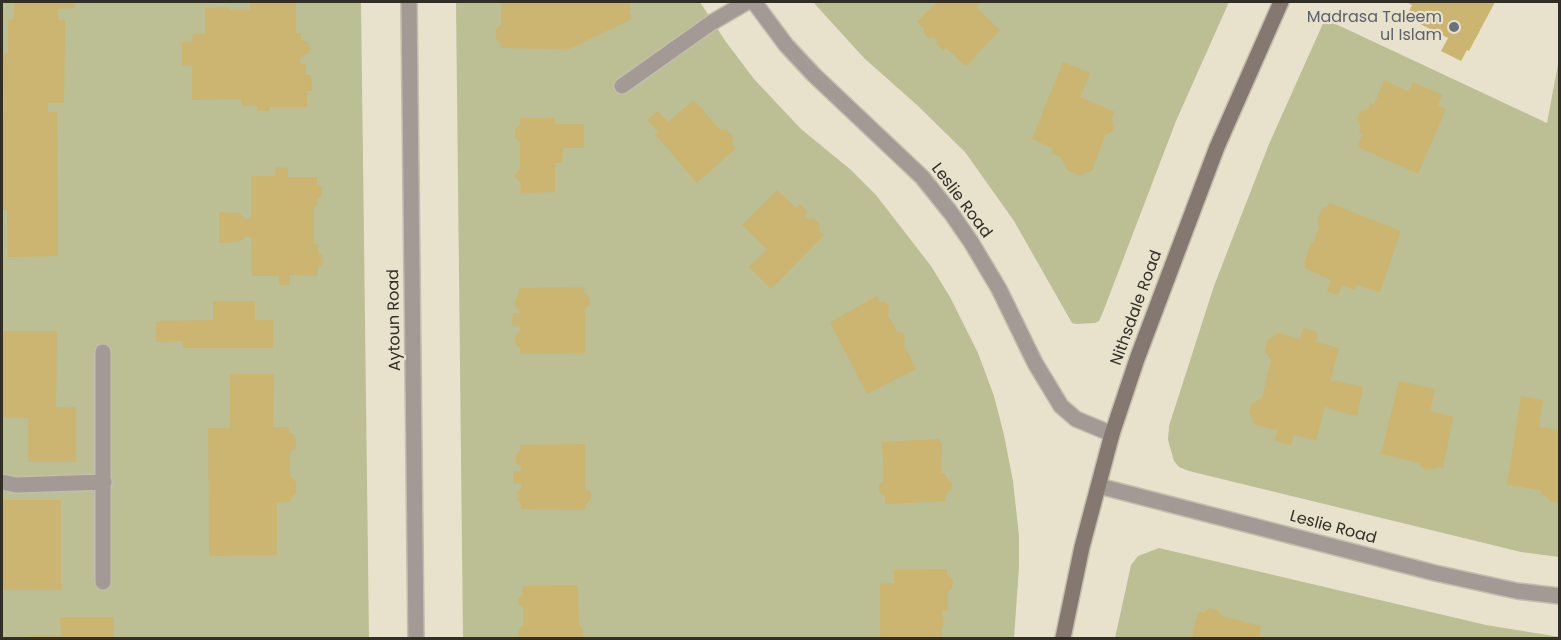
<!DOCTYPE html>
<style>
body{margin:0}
#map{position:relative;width:1561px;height:640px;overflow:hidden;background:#e8e2cd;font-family:Poppins,sans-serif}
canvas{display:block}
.frame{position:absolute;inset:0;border:3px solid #312e26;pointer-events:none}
</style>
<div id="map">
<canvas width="1561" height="640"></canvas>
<div class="frame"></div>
</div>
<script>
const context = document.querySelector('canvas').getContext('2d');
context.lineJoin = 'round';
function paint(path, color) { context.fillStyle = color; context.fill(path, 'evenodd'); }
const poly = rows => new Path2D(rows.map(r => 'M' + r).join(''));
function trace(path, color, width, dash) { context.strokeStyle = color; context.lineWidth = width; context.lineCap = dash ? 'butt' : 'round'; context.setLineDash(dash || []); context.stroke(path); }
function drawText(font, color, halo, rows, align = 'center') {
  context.font = font + ' Poppins,sans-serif'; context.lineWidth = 4.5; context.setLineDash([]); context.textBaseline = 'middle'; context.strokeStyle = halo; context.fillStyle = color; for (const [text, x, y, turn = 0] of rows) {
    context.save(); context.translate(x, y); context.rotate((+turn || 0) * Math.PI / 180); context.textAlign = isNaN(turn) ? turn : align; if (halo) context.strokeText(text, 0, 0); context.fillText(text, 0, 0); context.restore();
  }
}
paint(poly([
 [2,2,361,2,369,638,2,638],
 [456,2,700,2,726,42,754,79,801,129,851,170,876,195,931,266,950,297,978,353,994,396,1004,435,1013,481,1019,536,1019,567,1014,638,463,638],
 [813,2,1229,2,1176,121,1103,312,1099,321,1095,323,1076,324,1072,323,1014,221,965,152,918,106,864,58],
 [1325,19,1547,123,1559,59,1559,557,1521,552,1189,471,1179,467,1174,461,1168,440,1169,426,1214,286,1269,144],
 [1159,548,1486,625,1560,637,1559,638,1115,638,1131,565,1138,556]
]), '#bbbf93');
paint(poly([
 [14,2,75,2,75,8,58,9,58,20,65,20,64,103,48,103,48,112,57,112,58,256,8,257,7,210,2,210,2,113,4,113,3,54,8,53,8,20,14,19],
 [250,2,296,2,296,33,301,33,301,40,308,42,310,46,309,53,300,58,300,64,306,64,306,75,311,75,312,91,307,91,307,107,270,107,270,111,257,111,257,106,242,106,241,99,192,100,192,66,182,66,182,42,192,42,193,34,205,34,205,8,230,7,230,10,250,10],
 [501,2,629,2,631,7,629,13,632,19,569,49,501,48,501,44,496,38,496,29,501,25],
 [937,2,981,2,976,7,1000,30,966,66,946,48,944,51,935,43,937,40,934,37,929,38,924,33,924,28,917,22],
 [1406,2,1495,2,1469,51,1467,50,1461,61,1441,51,1448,38,1406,17,1412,5],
 [1063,62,1090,73,1080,97,1115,112,1112,119,1114,125,1112,132,1105,135,1092,171,1080,175,1068,171,1061,157,1051,153,1053,148,1032,139],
 [1384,80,1409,92,1413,82,1442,95,1438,105,1446,109,1418,174,1358,147,1362,134,1359,133,1361,127,1357,119,1360,112,1368,109,1371,103,1374,105],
 [694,100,720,130,727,130,733,137,732,144,736,148,697,183,655,134,658,132,647,120,658,111,668,122],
 [520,118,555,118,554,124,584,124,584,148,563,148,562,163,555,163,555,192,520,193,521,184,515,177,516,173,520,169,520,143,515,138,515,129,520,125],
 [276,167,288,168,288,177,317,177,317,184,322,187,322,196,317,199,317,206,314,206,314,244,318,244,318,251,322,255,323,263,318,268,318,276,290,275,290,285,279,285,279,276,252,276,251,237,246,237,239,242,219,243,219,212,239,213,245,219,251,218,251,176,275,176],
 [777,190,796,208,800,204,808,212,804,216,807,219,813,218,820,224,819,230,824,235,771,289,749,267,767,249,742,225],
 [1329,203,1401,231,1380,292,1357,285,1355,290,1342,285,1338,295,1327,291,1331,280,1304,268,1306,264,1304,263,1311,242,1313,243,1319,228,1317,220,1322,209,1328,206],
 [585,287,584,293,589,297,590,305,585,309,585,353,520,354,520,348,515,343,516,335,520,331,520,326,512,326,513,313,520,313,515,306,519,288],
 [877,296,881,303,884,302,889,306,888,316,897,332,901,332,905,336,904,345,916,369,867,394,830,322],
 [213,301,255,301,255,320,273,320,273,348,183,348,183,341,156,342,156,321,213,320],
 [1303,328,1318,332,1316,342,1339,348,1330,382,1338,381,1363,387,1357,416,1330,409,1325,406,1316,440,1294,435,1291,445,1275,441,1278,430,1255,425,1249,413,1252,403,1262,398,1271,360,1265,351,1268,339,1279,333,1300,339],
 [2,331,57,331,56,407,76,407,76,462,28,462,28,418,2,417],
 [230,374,274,374,273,427,289,427,289,433,292,433,296,438,296,447,290,453,290,476,296,482,296,493,291,497,290,502,277,503,277,555,209,556,208,428,230,428],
 [1399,381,1435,389,1430,411,1453,417,1443,468,1438,467,1431,470,1424,469,1419,463,1381,454],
 [1521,396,1543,400,1539,427,1560,430,1560,503,1550,501,1545,495,1541,495,1541,490,1507,485],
 [940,439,939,443,942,443,941,473,945,473,945,476,952,484,951,489,946,495,946,501,885,504,885,496,879,492,879,485,884,480,882,442],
 [585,444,585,488,591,493,590,501,586,505,586,510,521,509,521,504,517,499,517,492,521,488,521,484,513,484,513,471,521,471,521,467,516,463,516,454,521,450,520,445],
 [2,500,61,500,61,590,2,590],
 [947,569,947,575,953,580,952,588,948,592,948,611,942,611,944,628,942,628,942,638,880,638,880,583,894,583,894,570],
 [578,585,579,625,583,630,583,638,520,638,518,634,519,629,523,626,523,608,518,604,518,600,523,593,523,586],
 [1209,608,1218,610,1221,616,1261,626,1259,638,1192,638,1198,612,1204,613],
 [60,617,114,617,114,638,30,638,30,636,61,636]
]), '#cbb570');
const lane = poly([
 [622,86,711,23,747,2],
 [103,352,103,582],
 [2,482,16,485,104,482]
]);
const street = poly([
 [409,2,416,638],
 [754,2,786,45,814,75,922,177,951,213,971,242,999,289,1035,363,1061,406,1076,419,1112,434],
 [1099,486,1435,573,1517,591,1560,596]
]);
const secondary = poly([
 [1063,638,1082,547,1112,434,1137,359,1217,147,1281,2]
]);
trace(lane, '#c3beac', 18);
trace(street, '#c3beac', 18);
trace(secondary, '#c3beac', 18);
trace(lane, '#a39a95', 15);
trace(street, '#a39a95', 15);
trace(secondary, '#857871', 15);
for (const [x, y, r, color] of [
 [1454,27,6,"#6b7280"]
]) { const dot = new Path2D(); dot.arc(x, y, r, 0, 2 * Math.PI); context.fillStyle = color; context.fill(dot); trace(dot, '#e8e2cd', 2); }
drawText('16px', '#5b616d', '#e8e2cd', [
 ["Madrasa Taleem",1442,18],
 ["ul Islam",1442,36]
], 'right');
drawText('16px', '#312e26', '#e8e2cd', [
 ["Leslie Road",961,201,53],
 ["Nithsdale Road",1137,308,-70],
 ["Aytoun Road",395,320,-91],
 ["Leslie Road",1333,528,15]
]);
</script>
